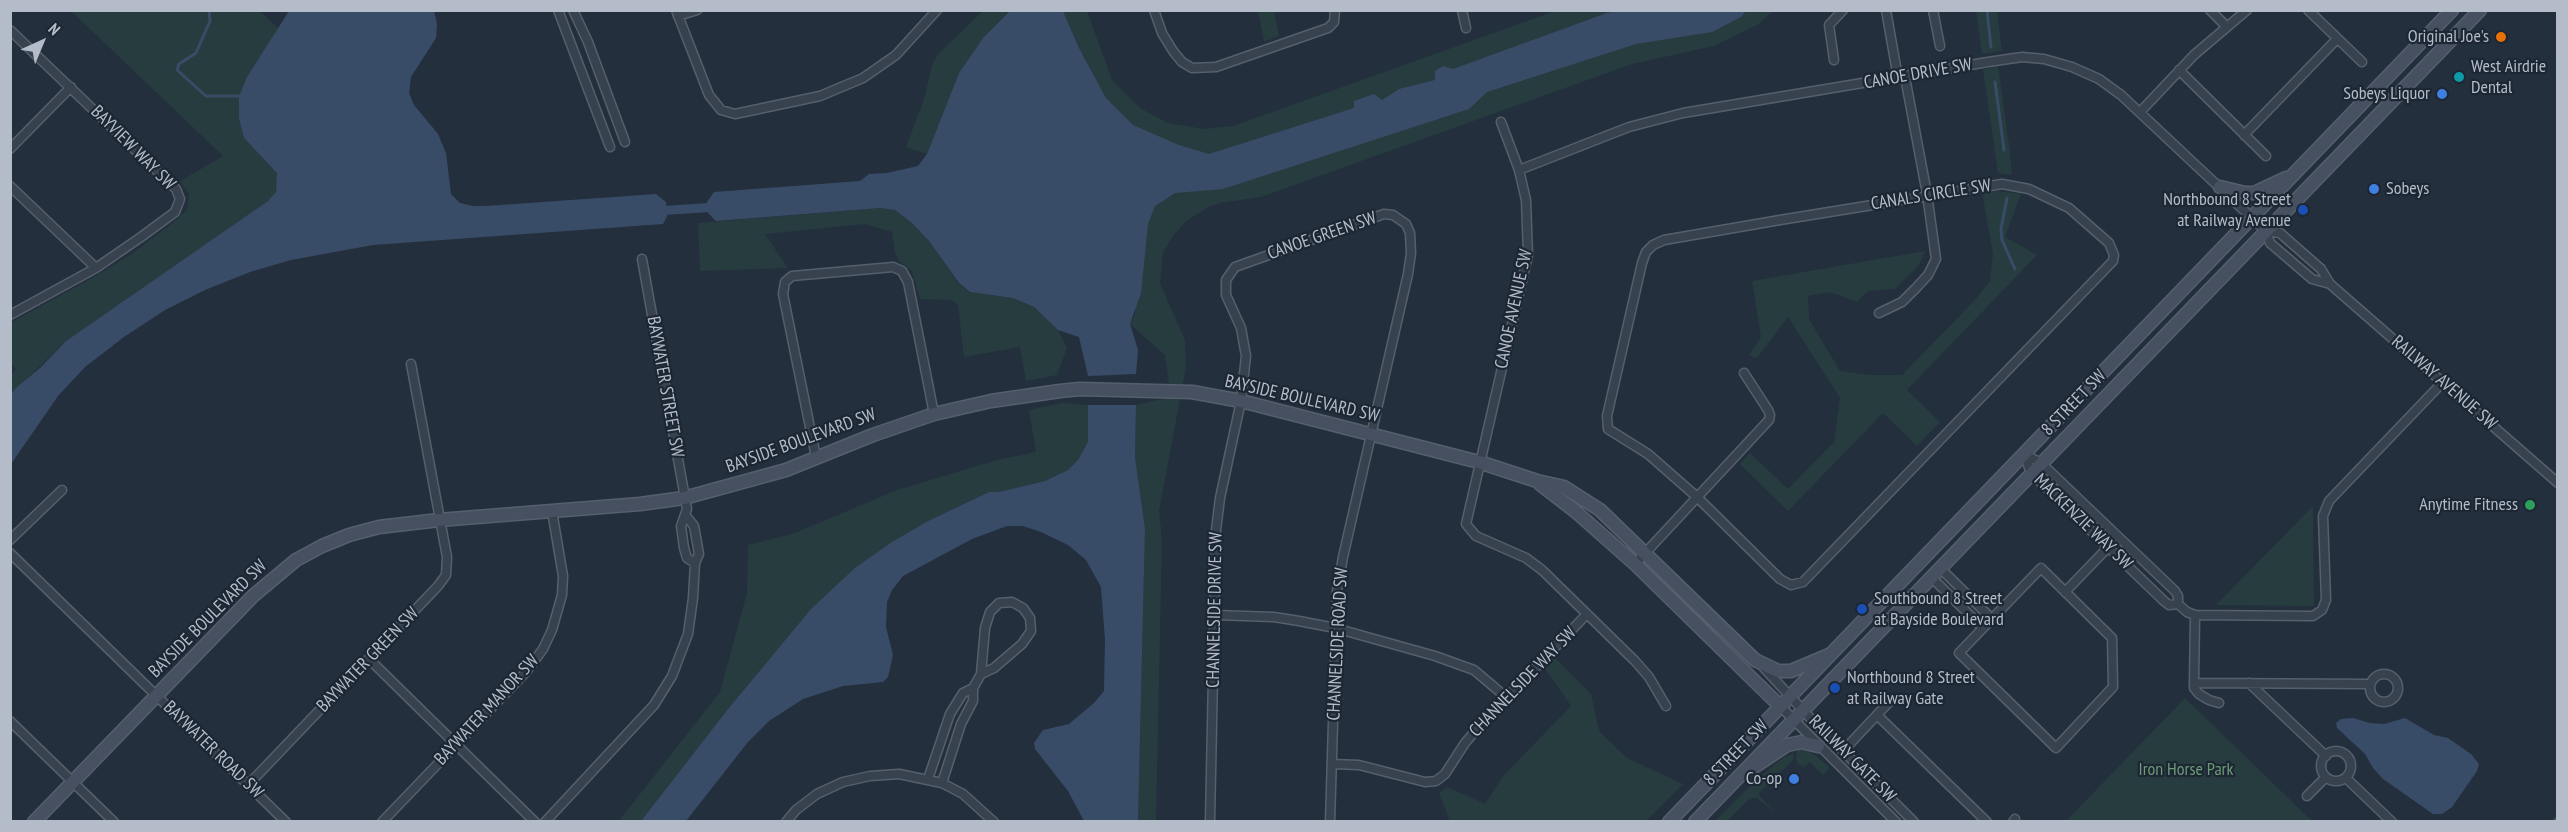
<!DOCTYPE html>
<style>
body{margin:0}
#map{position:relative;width:2568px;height:832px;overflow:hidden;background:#242f3e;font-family:"PT Sans Narrow",sans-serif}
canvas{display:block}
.frame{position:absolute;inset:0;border:12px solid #b4bcc9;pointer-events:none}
.north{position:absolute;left:12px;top:12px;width:60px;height:60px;-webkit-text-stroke:4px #1d2633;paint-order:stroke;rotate:44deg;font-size:16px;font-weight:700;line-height:24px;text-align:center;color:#b4bcc9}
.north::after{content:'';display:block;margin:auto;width:21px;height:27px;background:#b4bcc9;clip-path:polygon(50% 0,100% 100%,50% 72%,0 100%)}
</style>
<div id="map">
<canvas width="2568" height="832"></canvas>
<div class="frame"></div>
<div class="north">N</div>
</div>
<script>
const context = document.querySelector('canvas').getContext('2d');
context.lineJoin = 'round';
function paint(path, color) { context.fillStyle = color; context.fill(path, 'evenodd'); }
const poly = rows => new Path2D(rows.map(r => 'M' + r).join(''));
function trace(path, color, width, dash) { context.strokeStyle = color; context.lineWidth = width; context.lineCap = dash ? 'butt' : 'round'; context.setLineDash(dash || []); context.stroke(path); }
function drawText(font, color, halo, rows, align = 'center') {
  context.font = font + ' "PT Sans Narrow",sans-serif'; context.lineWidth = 4.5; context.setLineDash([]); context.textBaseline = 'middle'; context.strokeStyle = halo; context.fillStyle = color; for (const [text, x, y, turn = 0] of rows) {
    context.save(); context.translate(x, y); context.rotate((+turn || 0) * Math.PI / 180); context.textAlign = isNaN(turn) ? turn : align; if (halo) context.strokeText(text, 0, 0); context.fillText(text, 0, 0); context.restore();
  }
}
paint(poly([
 [71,11,260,11,279,29,247,77,239,119,244,138,278,173,278,184,273,198,66,341,11,394,11,375,16,369,11,364,10,323,94,277,133,253,171,224,187,210,189,194,180,181,223,156],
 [983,11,1010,11,983,38,959,73,927,154,906,147,925,96,932,65,938,54],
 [1063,11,1087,11,1112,80,1140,108,1168,123,1204,129,1233,126,1555,11,1773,11,1759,24,1714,46,1632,64,1261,197,1220,203,1208,207,1185,222,1173,236,1163,253,1160,283,1185,340,1186,367,1159,511,1162,539,1156,821,1138,821,1145,529,1135,457,1136,405,1171,397,1165,355,1130,324,1135,314,1133,125,1106,98,1079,48],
 [1258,11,1274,11,1279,36,1264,42],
 [1976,11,1997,11,2002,51,1982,54],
 [1998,66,2010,152,2012,175,1998,173,1983,70],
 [1999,191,2021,194,2005,237,2037,255,1907,390,1940,422,1917,446,1883,413,1788,511,1740,464,1750,453,1788,489,1834,442,1840,398,1788,317,1757,358,1749,355,1761,337,1752,281,1925,251,1919,265,1895,289,1868,291,1857,302,1830,292,1808,296,1809,319,1840,371,1870,375,1902,375,1974,301,1990,281,1993,254,1982,192],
 [880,208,895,210,912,223,929,241,958,283,969,292,1013,298,1034,307,1058,330,1067,348,1057,375,1026,381,1020,347,964,357,958,305,951,300,920,299,912,271,899,261,895,253,892,232,865,224,765,234,788,268,700,271,698,223],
 [1062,403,1088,405,1088,442,1078,460,1068,470,1045,481,999,492,989,492,930,520,811,609,728,709,641,821,618,822,720,692,747,593,748,545,795,533,897,490,997,460,1036,452,1029,410],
 [2313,506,2314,606,2216,605],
 [1554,657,1591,694,1599,731,1627,758,1683,784,1646,821,1450,821,1439,793,1447,787,1485,804,1503,776,1571,706,1544,667],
 [2185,698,2312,821,2066,821],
 [1797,749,1806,750,1815,755,1830,768,1823,775,1810,762,1804,767,1798,764,1796,760],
 [1794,753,1793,760,1758,794,1775,813,1756,797,1748,800,1727,821,1715,821,1757,779,1783,758]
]), '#263c3f');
paint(poly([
 [1621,10,1746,11,1741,17,1712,32,1636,44,1487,92,1469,109,1223,189,1175,193,1155,206,1148,224,1141,293,1130,324,1138,350,1136,374,1088,376,1079,337,1058,330,1034,307,1013,298,970,292,959,283,929,241,912,223,895,210,880,208,716,221,708,213,707,202,714,192,860,181,869,174,887,173,918,166,927,154,959,73,983,38,1010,11,1063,11,1079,48,1106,98,1133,125,1179,145,1209,154,1354,108,1354,101,1374,94,1382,100,1399,89,1435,80,1435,71,1443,66,1453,69,1607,13],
 [289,11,434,11,437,24,436,38,411,77,409,93,414,105,438,134,446,153,451,194,460,203,473,206,486,206,656,194,666,202,667,216,663,224,373,245,291,260,250,272,205,290,165,310,124,337,85,367,58,396,11,464,11,394,17,387,40,368,66,341,268,201,276,192,277,173,244,138,239,119,239,97,247,77],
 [1088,405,1136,405,1135,457,1145,529,1138,821,1084,821,1068,791,1035,749,1034,743,1043,730,1069,724,1094,703,1104,691,1105,640,1101,587,1086,560,1068,545,1041,532,1023,526,1007,526,972,539,903,576,892,590,887,602,886,627,893,655,888,677,883,682,843,686,803,699,769,721,748,742,686,821,641,821,728,709,811,609,855,568,892,542,930,520,989,492,999,492,1045,481,1068,470,1078,460,1088,442],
 [2353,718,2370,723,2384,724,2405,718,2434,735,2448,738,2471,754,2479,764,2477,771,2452,807,2442,814,2433,814,2383,779,2373,768,2365,754,2337,728,2336,723,2341,719]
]), '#394c67');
trace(poly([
 [209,10,210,21,196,53,179,64,177,70,206,96,241,96],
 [1987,10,1991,47],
 [1995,82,2004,150],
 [2007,198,2001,229,2002,240,2015,269]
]), '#394c67', 3);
trace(poly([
 [656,211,717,207]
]), '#394c67', 9);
const street = poly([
 [558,10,610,147],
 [573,10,588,42,625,142],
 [676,10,709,95,721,110,735,114,820,96,863,78,896,55,937,10],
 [1154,10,1162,33,1173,51,1182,62,1192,68,1216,67,1328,28,1334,22,1335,10],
 [1462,10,1466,28],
 [1886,10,1898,78],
 [1933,10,1940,46],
 [2210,10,2226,26],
 [2308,10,2362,62],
 [678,16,697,10],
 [10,30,176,189,180,199,175,212,141,237,96,268,10,315],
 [1834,60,1829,25,1843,10],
 [2179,70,2266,156],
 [2141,111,2194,55,2247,10],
 [2244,135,2337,39],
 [10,149,71,87],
 [1519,170,1629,127,1683,113,1988,62,2022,57,2044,59,2072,67,2099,79,2121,95,2266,231,2270,243,2312,279,2330,284],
 [2002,184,2029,189,2069,208,2109,243,2114,255,2113,261,1803,582,1791,585,1780,579,1697,497,1648,454,1608,429,1607,416,1642,263,1646,252,1653,245,1664,240,1780,220,2002,184],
 [10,186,96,268],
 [2266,231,2280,233,2321,269,2330,284,2558,483],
 [642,259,687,509,681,526,684,548,687,558,695,563],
 [1879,313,1902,302,1916,288,1928,275,1936,259,1927,194,1905,77],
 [2024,454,2041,463,2175,591,2178,596,2178,604,2187,612,2195,615,2313,616,2322,610,2326,600,2323,516,2329,501,2442,383],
 [2024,454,2031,473,2164,601,2169,605,2178,604],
 [816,457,783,294,785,282,792,276,893,267,902,271,908,282,934,414],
 [10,540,62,490],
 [10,553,286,822],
 [1635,564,1769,420,1770,415,1768,410,1744,373],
 [1940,568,1992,619],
 [2041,568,2112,638,2113,687,2056,748,1959,653,2041,568],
 [1931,577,1983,628],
 [2065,592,2118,537],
 [1587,614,1635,661,1649,677,1666,706],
 [1215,615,1274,617,1299,621,1335,628,1435,656,1474,670,1507,698],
 [2195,615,2194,683,2370,684],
 [369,659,535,822],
 [1764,668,1813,721,1914,822],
 '2370 688a14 14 0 1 1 28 0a14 14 0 1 1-28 0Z',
 [2194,683,2194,688,2199,694,2209,700,2219,703],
 [2249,683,2326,756],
 [1780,706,1896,822],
 [1877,715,1987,822],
 [10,721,114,822],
 [1843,751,1891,700],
 '2321 766a15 15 0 1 1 30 0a15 15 0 1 1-30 0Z',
 [1332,764,1359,765,1425,782,1436,781,1445,774,1465,743,1482,723,1587,614,1542,570,1526,558,1476,536,1466,524,1528,255,1526,200,1519,170,1501,122],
 [2346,778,2392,822],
 [928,779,950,714,963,693,973,688],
 [942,783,961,724,973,701,973,688,981,674,985,628,990,612,999,603,1012,602,1023,608,1030,618,1031,631,1022,644,994,668,981,674],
 [248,785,438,586,446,575,447,557,411,364],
 [2307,796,2326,777],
 [382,822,526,672,543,649,552,630,562,595,563,576,552,511],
 [545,822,654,705,672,676,688,634,693,598,695,563,699,554,694,526,686,516],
 [786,822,796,810,817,794,843,782,870,776,899,774,942,783,963,794,994,822],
 [1210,822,1216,530,1220,498,1241,401,1246,356,1241,328,1226,295,1226,280,1235,267,1384,214,1393,215,1406,224,1410,233,1411,253,1408,274,1343,557,1337,591,1330,822],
 [2013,822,2015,819]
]);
const secondary = poly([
 [2220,187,2245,193,2254,193,2286,178],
 [1540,484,1575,511,1635,564,1780,706],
 [1754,767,1787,745,1802,742,1818,746],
 [34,822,253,596,296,560,322,546,349,535,379,527,439,520,640,504,684,498,786,470,873,435,934,414,991,401,1060,391,1080,389,1192,392,1241,401,1479,462,1537,481,1564,487,1600,510,1755,660,1778,671,1791,671,1829,655],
 [1669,822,2452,10],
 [1695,822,2480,10]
]);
trace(street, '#565f6c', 11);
trace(secondary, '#565f6c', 15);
trace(street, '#38414e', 8);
trace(secondary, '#465061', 12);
const rail = poly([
 [2555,822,2558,819]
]);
trace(rail, '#5a6575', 5);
trace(rail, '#1d2633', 3, [9]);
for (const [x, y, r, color] of [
 [2501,37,6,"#e8710a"],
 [2459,77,6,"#0f9aa8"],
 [2442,94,6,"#3f7fe0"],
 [2374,189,6,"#3f7fe0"],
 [2303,210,6,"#1a4fb4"],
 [2530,505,6,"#2e9e5b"],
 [1862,609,6,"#1a4fb4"],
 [1835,688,6,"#1a4fb4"],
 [1794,779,6,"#3f7fe0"]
]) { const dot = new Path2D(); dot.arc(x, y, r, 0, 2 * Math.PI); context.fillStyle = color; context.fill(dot); trace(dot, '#1d2633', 2); }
drawText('18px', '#b4bcc9', '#1d2633', [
 ["Original Joe's",2489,37],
 ["West Airdrie",2471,67,"left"],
 ["Dental",2471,88,"left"],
 ["Sobeys Liquor",2430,94],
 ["Sobeys",2386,189,"left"],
 ["Northbound 8 Street",2291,200],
 ["at Railway Avenue",2291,221],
 ["Anytime Fitness",2518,505],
 ["Southbound 8 Street",1874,599,"left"],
 ["at Bayside Boulevard",1874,620,"left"],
 ["Northbound 8 Street",1847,678,"left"],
 ["at Railway Gate",1847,699,"left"],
 ["Co-op",1782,779]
], 'right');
drawText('18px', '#b4bcc9', '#1d2633', [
 ["CANOE DRIVE SW",1918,74,-10],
 ["BAYVIEW WAY SW",133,148,45],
 ["CANALS CIRCLE SW",1931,195,-9],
 ["CANOE GREEN SW",1322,236,-19],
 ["CANOE AVENUE SW",1514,309,-78],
 ["RAILWAY AVENUE SW",2444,383,41],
 ["BAYWATER STREET SW",665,387,80],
 ["BAYSIDE BOULEVARD SW",1302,399,13],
 ["8 STREET SW",2074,403,-46],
 ["BAYSIDE BOULEVARD SW",801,441,-20],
 ["MACKENZIE WAY SW",2083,522,44],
 ["CHANNELSIDE DRIVE SW",1215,610,-89],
 ["BAYSIDE BOULEVARD SW",208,619,-45],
 ["CHANNELSIDE ROAD SW",1338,644,-87],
 ["BAYWATER GREEN SW",368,660,-46],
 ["CHANNELSIDE WAY SW",1523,682,-46],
 ["BAYWATER MANOR SW",487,710,-47],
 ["BAYWATER ROAD SW",213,750,44],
 ["8 STREET SW",1736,753,-46],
 ["RAILWAY GATE SW",1852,759,45]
]);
drawText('18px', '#6b9a76', '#1d2633', [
 ["Iron Horse Park",2186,770]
]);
</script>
